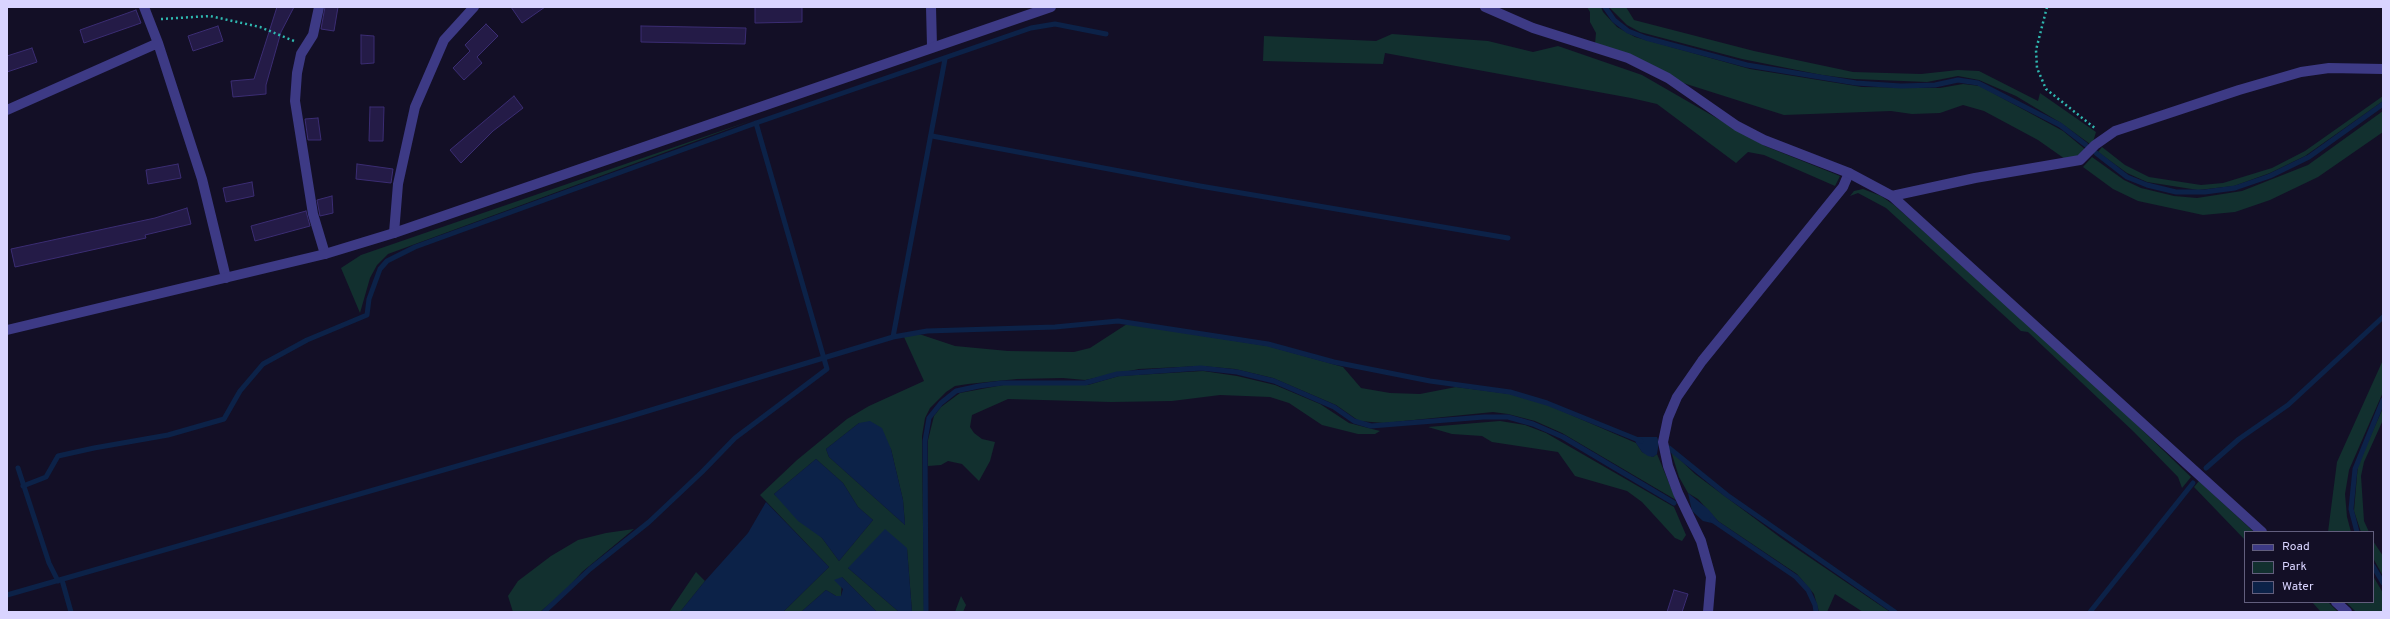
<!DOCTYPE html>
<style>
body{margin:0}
#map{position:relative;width:2390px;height:619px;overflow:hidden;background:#130f26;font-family:Overpass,sans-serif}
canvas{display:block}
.frame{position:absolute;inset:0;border:8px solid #d9d4ff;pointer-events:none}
.legend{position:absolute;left:2244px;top:531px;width:130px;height:72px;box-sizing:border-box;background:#130f26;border:1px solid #625e7d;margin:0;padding:5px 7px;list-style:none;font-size:12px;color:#d9d4ff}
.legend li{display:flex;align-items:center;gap:8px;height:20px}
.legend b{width:20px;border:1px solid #625e7d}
</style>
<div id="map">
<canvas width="2390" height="619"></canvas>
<div class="frame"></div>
<ul class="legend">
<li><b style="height:5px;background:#3d3a85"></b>Road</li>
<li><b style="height:11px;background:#12302f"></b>Park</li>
<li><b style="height:11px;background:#0c2248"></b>Water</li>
</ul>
</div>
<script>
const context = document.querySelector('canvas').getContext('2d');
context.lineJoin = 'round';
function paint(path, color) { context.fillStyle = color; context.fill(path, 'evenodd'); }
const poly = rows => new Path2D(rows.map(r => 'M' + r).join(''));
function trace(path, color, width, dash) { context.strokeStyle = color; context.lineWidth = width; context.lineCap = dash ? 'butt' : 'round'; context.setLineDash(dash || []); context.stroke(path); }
paint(poly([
 [1587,7,1601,7,1603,12,1617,27,1635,37,1750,69,1862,87,1940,88,1963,84,1980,86,2063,131,2086,150,2079,157,2065,159,2038,140,1984,111,1963,105,1940,113,1912,114,1891,111,1784,115,1680,82,1595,44,1596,33,1590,22,1590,12],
 [1609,7,1626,7,1634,20,1754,51,1853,72,1921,74,1958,70,1979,71,2038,101,2040,93,2096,132,2093,142,2090,144,2061,123,2016,96,1979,80,1958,76,1927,82,1854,79,1822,75,1742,59,1640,32,1627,25],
 [1392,34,1488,41,1533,52,1558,46,1642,75,1765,146,1840,176,1835,186,1764,155,1748,152,1736,163,1657,104,1631,98,1385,53,1383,64,1263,61,1264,36,1376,41],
 [2383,96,2383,101,2305,156,2270,173,2234,186,2198,190,2147,182,2127,173,2098,152,2102,147,2125,165,2149,177,2201,185,2223,183,2272,168,2305,151],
 [2383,111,2383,132,2318,177,2270,200,2235,212,2203,215,2138,201,2113,189,2083,167,2092,157,2124,180,2141,188,2174,196,2197,198,2242,191,2308,165],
 [753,120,388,254,377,265,370,278,360,313,341,268,361,255],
 [1863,189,1881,196,1894,205,2087,377,2191,477,2182,488,2178,477,2134,432,2028,332,2021,331,1886,208,1858,193,1850,196,1854,191],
 [1127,324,1268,346,1343,367,1361,388,1390,393,1420,394,1456,387,1510,394,1548,405,1636,443,1642,452,1653,457,1657,454,1676,500,1562,433,1535,421,1508,414,1493,412,1384,423,1359,421,1336,405,1273,378,1235,369,1201,366,1139,369,1085,380,1063,378,1017,379,968,384,955,386,946,392,930,408,925,418,922,436,924,612,912,612,907,549,848,568,899,612,877,612,842,577,841,596,836,596,826,590,801,612,783,612,829,567,760,495,797,460,847,419,869,406,924,381,904,337,919,334,955,346,1008,351,1074,352,1090,348],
 [859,423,891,449,903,500,905,525,829,457,826,449],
 [816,459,843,483,858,507,873,520,839,561,822,538,774,494],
 [2383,360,2383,392,2349,470,2345,494,2347,517,2351,532,2328,532,2337,462],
 [1203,371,1237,376,1275,385,1320,404,1349,423,1380,431,1375,434,1358,434,1322,425,1289,403,1270,397,1220,395,1172,401,1111,402,1008,399,972,415,970,427,974,433,982,439,995,442,990,461,979,481,962,464,948,461,941,465,928,466,928,440,934,416,941,407,960,393,1003,385,1088,385,1119,376],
 [2383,408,2383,420,2364,462,2361,476,2364,521,2369,532,2361,532,2354,511,2358,464],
 [1500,421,1525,425,1546,433,1674,507,1686,535,1682,541,1675,538,1642,502,1627,491,1575,476,1558,452,1492,442,1482,436,1452,434,1428,427],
 [1671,451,1695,474,1781,538,1890,612,1863,612,1835,594,1827,612,1819,612,1814,594,1797,574,1718,521,1698,499,1688,493,1679,477],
 [2199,481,2254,532,2245,532,2245,540,2194,487],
 [634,529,582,572,566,590,540,612,513,612,508,596,518,581,551,556,578,540,606,533],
 [2373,541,2383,556,2383,576,2373,558],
 [696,572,705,581,680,612,669,612],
 [2373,576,2383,593,2383,612,2356,612,2346,602,2373,602],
 [961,596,966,605,963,612,955,612],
 [2312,602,2328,602,2338,612,2321,612]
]), '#12302f');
paint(poly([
 [870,421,882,428,891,449,903,500,905,525,829,457,826,449,859,423],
 [1638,437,1657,437,1659,442,1657,454,1653,457,1648,456,1642,452,1636,443,1635,440],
 [816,459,843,483,858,507,873,520,839,561,822,538,798,521,774,494],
 [1688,493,1708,509,1718,521,1716,524,1703,521,1692,511],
 [766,502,829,567,783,612,680,612,705,581,748,533],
 [885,529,907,548,912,612,899,612,848,568],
 [842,577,877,612,801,612,826,590,836,596,841,596,843,589,834,580]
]), '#0c2248');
trace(poly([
 [1605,7,1614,20,1628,31,1646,38,1747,65,1856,83,1901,86,1935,85,1958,80,1978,83,2060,125,2086,145],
 [932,136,1200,186,1508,238],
 [2096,153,2127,177,2147,185,2176,192,2205,192,2235,188,2270,176,2309,157,2383,104],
 [893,337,945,59],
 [1669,448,1727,495,1895,612],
 [18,468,49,563,58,581],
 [2206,468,2239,439,2288,405,2383,317],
 [23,486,46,477,58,456,94,448,168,435,224,419,240,391,263,364,307,340,367,315,369,299,380,269,387,261,415,247,756,123,1031,28,1055,24,1106,34],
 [1712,520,1796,577,1808,590,1815,605,1816,612],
 [2357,532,2351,509,2355,469,2383,400],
 [2373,566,2383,583],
 [62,580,71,612],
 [7,595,618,420,893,337,927,331,1055,327,1118,321,1268,344,1334,362,1430,381,1510,392,1547,403,1641,441],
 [544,612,590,569,649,522,702,472,735,438,827,369,756,123],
 [926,612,925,441,929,418,941,403,956,391,979,386,1002,383,1085,383,1117,374,1201,368,1237,372,1274,381,1334,407,1354,421,1371,426,1484,417,1508,417,1533,424,1563,437,1674,503],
 [2090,612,2193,483]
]), '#0c2248', 5);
const building = poly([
 [277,7,294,7,281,32,266,85,266,94,233,97,231,81,254,79,277,7],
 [325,7,338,7,334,31,321,29,325,7],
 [511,7,545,7,522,23,511,7],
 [755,7,802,7,802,22,755,23,755,7],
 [136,10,141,23,84,43,80,30,136,10],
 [486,24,498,36,477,57,482,63,464,80,453,68,470,51,465,45,486,24],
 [218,26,223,41,193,51,188,36,218,26],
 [641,26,746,28,745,44,641,42,641,26],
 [361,35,374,36,374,63,361,64,361,35],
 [32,48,37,62,7,72,7,56,32,48],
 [514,96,523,108,493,131,461,163,450,150,514,96],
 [370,107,384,107,383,141,369,141,370,107],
 [318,118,321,140,308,140,305,119,318,118],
 [178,164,181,178,148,184,146,170,178,164],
 [357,164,393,169,391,183,356,179,357,164],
 [252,182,254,196,226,202,223,188,252,182],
 [332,196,333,213,320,216,317,200,332,196],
 [187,208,191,224,145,235,146,238,15,267,11,249,155,218,187,208],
 [306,211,310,226,255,241,251,226,306,211],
 [1674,590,1688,594,1682,612,1667,612,1674,590]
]);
paint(building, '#241b47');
trace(building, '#3b2d73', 1);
trace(poly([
 [2047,7,2036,50,2037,68,2046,89,2096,129],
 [161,19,210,16,260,27,294,41]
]), '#2fb8b0', 2.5, [2, 3]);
trace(poly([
 [144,7,158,43,202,179,226,278],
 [319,7,313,35,301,54,297,73,295,101,313,214,325,254],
 [931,7,932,46],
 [7,110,158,43],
 [1892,196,1975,178,2080,160,2095,145,2115,131,2239,90,2301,72,2329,68,2383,69],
 [394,233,398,184,415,107,444,40,474,7],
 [1708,612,1711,577,1701,541,1678,493,1668,466,1663,442,1668,418,1677,397,1702,361,1843,187,1849,173]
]), '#3d3a85', 10);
trace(poly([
 [1485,7,1533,28,1628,58,1668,78,1737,126,1764,140,1849,173,1892,196,2262,532],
 [7,330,325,254,394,233,1051,7],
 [2336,602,2347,612]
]), '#3d3a85', 10);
</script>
